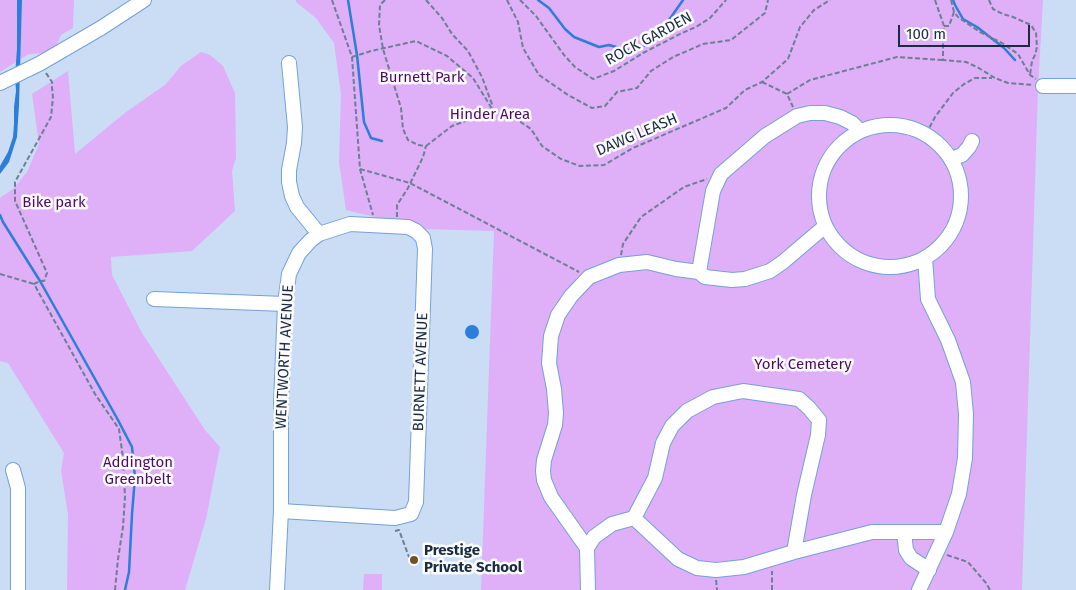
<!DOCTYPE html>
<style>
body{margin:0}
#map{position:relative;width:1076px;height:590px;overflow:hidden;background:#caddf5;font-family:"Fira Sans",sans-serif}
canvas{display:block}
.scale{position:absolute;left:898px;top:25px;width:132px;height:22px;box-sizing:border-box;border:2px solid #192c43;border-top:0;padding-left:6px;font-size:15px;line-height:18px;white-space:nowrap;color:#192c43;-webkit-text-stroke:4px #fcfcfc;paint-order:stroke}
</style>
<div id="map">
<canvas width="1076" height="590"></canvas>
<div class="scale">100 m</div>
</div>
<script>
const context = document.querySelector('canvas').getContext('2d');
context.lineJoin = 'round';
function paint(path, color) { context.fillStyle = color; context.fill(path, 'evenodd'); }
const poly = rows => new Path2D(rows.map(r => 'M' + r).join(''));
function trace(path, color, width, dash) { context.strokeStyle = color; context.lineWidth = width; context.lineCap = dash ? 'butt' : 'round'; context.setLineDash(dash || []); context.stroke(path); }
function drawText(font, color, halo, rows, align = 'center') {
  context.font = font + ' "Fira Sans",sans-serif'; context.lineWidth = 5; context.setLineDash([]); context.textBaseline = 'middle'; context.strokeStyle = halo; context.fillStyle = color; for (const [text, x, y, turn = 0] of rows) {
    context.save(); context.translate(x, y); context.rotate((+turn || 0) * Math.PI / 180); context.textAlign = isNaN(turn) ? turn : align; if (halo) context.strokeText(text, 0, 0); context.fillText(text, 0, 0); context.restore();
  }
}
paint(poly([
 [0,0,74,0,73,28,61,35,57,44,48,53,29,54,0,72],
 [296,0,1043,0,1038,88,1022,590,481,590,494,231,424,229,407,220,379,218,346,210,339,162,341,94,334,43,316,18,296,2],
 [201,52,210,55,223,66,235,93,236,158,232,171,235,211,192,251,111,257,112,275,142,333,205,430,220,447,206,519,185,590,67,590,68,514,61,471,64,453,8,363,0,361,0,198,13,189,27,172,39,144,32,94,68,71,75,154,126,112,165,85,181,66],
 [364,574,382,574,382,590,363,590]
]), '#dfaff7');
paint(poly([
 [17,0,22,0,19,105,17,137,9,162,0,174,0,166,8,152,13,137,14,124,14,107,16,91,15,75,17,49],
 '465 332a7 7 0 1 1 14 0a7 7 0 1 1-14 0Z'
]), '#2b7eda');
trace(poly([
 [348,0,357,55,364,122,371,138,382,141],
 [538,0,549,8,565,29,574,37,599,47,609,45,631,51,637,50,647,44,662,30,683,0],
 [953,0,955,5,963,19,977,27,1004,48,1015,60],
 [0,215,3,222,40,281,118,420,132,447,135,477,132,514,129,572,125,590]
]), '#2b7eda', 2.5);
const minor = poly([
 [289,63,295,127,294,143,289,170,289,182,292,196,297,207,319,234],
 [0,83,39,64,101,28,144,0],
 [1043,86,1076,86],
 '819 196a71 71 0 1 1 142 0a71 71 0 1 1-142 0Z',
 [951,159,962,155,969,147,972,141],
 [699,272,713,191,721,174,765,136,797,116,810,113,825,113,840,117,852,123,860,131],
 [154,299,285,304],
 [13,470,18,488,18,590],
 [634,518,678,559,697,568,716,570,744,567,794,552,872,532,946,532],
 [904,532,906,550,911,558,929,570],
 [587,548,551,497,544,480,543,471,544,460,555,425,556,413,554,389,549,363,551,336,558,315,571,296,589,277,619,265,647,262,676,269,699,272,705,277,732,280,745,279,770,271,783,262,823,228],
 [277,590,281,511,281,404,285,304,289,274,299,253,311,240,319,234,350,224,408,227,416,231,423,238,425,249,416,502,411,514,395,518,281,511],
 [588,590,587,548,594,537,612,524,634,518,655,478,663,443,672,426,687,411,713,397,743,391,799,399,809,408,819,420,818,435,804,495,794,552],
 [919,590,946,532,959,494,965,458,966,414,963,382,948,340,928,299,925,258]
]);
trace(minor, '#73a1d9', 16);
trace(poly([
 [332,0,352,57,360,169,373,215],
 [385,0,380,5,379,25,383,49,401,108,403,129,408,140,418,145,426,146],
 [426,0,442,18,452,34,468,51,482,77,493,107],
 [507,0,518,22,523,48,539,75,568,95,592,108,605,106,617,92,637,88,651,71,673,57,703,44,731,40,765,13,768,0],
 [520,0,536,16,564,55,575,67,593,79,614,71,643,53,682,33,696,27,710,18,726,0],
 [935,0,944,26,943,43,943,60,966,62,977,67,995,78,1008,83,1033,85],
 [951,0,954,12,958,17,980,32,1002,43,1018,54,1030,75,1036,79],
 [989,0,993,9,1003,14,1013,17,1031,25,1036,33,1037,47,1035,55,1032,61,1030,75],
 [944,26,949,26,954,12],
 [352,57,371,51,416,41,447,56,473,78,494,112],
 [46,73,52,82,52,88,53,97,51,117,15,182,15,201,47,273,44,281,40,281,34,284,95,394,119,429,123,458,125,497,123,527,118,559,115,590],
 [762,82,787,94,793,107],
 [787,94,810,80,897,57,943,60],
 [926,134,935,117,953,93,964,84,975,78,992,78],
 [426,146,452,126,474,118,494,112,519,121,531,129,542,146,561,159,580,166,604,165,633,148,726,108,745,90,762,82,788,59,800,27,814,10,830,0],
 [360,169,410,183,579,272],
 [397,217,397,205,408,188,423,157,426,146],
 [621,255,623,244,641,217,684,187,707,179],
 [0,274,34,284],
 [395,531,399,530,409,557,417,558],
 [947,555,968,562,986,583,990,590],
 [716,580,717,590],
 [772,590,772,571]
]), '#6c7f96', 2, [5, 2.5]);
trace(minor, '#fff', 14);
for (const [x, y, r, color] of [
 [414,560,5,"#705226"]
]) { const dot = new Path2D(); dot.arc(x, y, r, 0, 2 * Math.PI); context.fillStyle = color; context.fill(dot); trace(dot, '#fcfcfc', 2); }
drawText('15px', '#192c43', '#fcfcfc', [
 ["ROCK GARDEN",649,39,-28],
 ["DAWG LEASH",637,135,-23],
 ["WENTWORTH AVENUE",285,357,-87],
 ["BURNETT AVENUE",421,372,-88]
]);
drawText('15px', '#4f0868', '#fcfcfc', [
 ["Burnett Park",422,78],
 ["Hinder Area",490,115],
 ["Bike park",54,203],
 ["York Cemetery",803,365],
 ["Addington",138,463],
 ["Greenbelt",138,480]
]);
drawText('bold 15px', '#192c43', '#fcfcfc', [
 ["Prestige",424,551],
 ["Private School",424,568]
], 'left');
</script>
